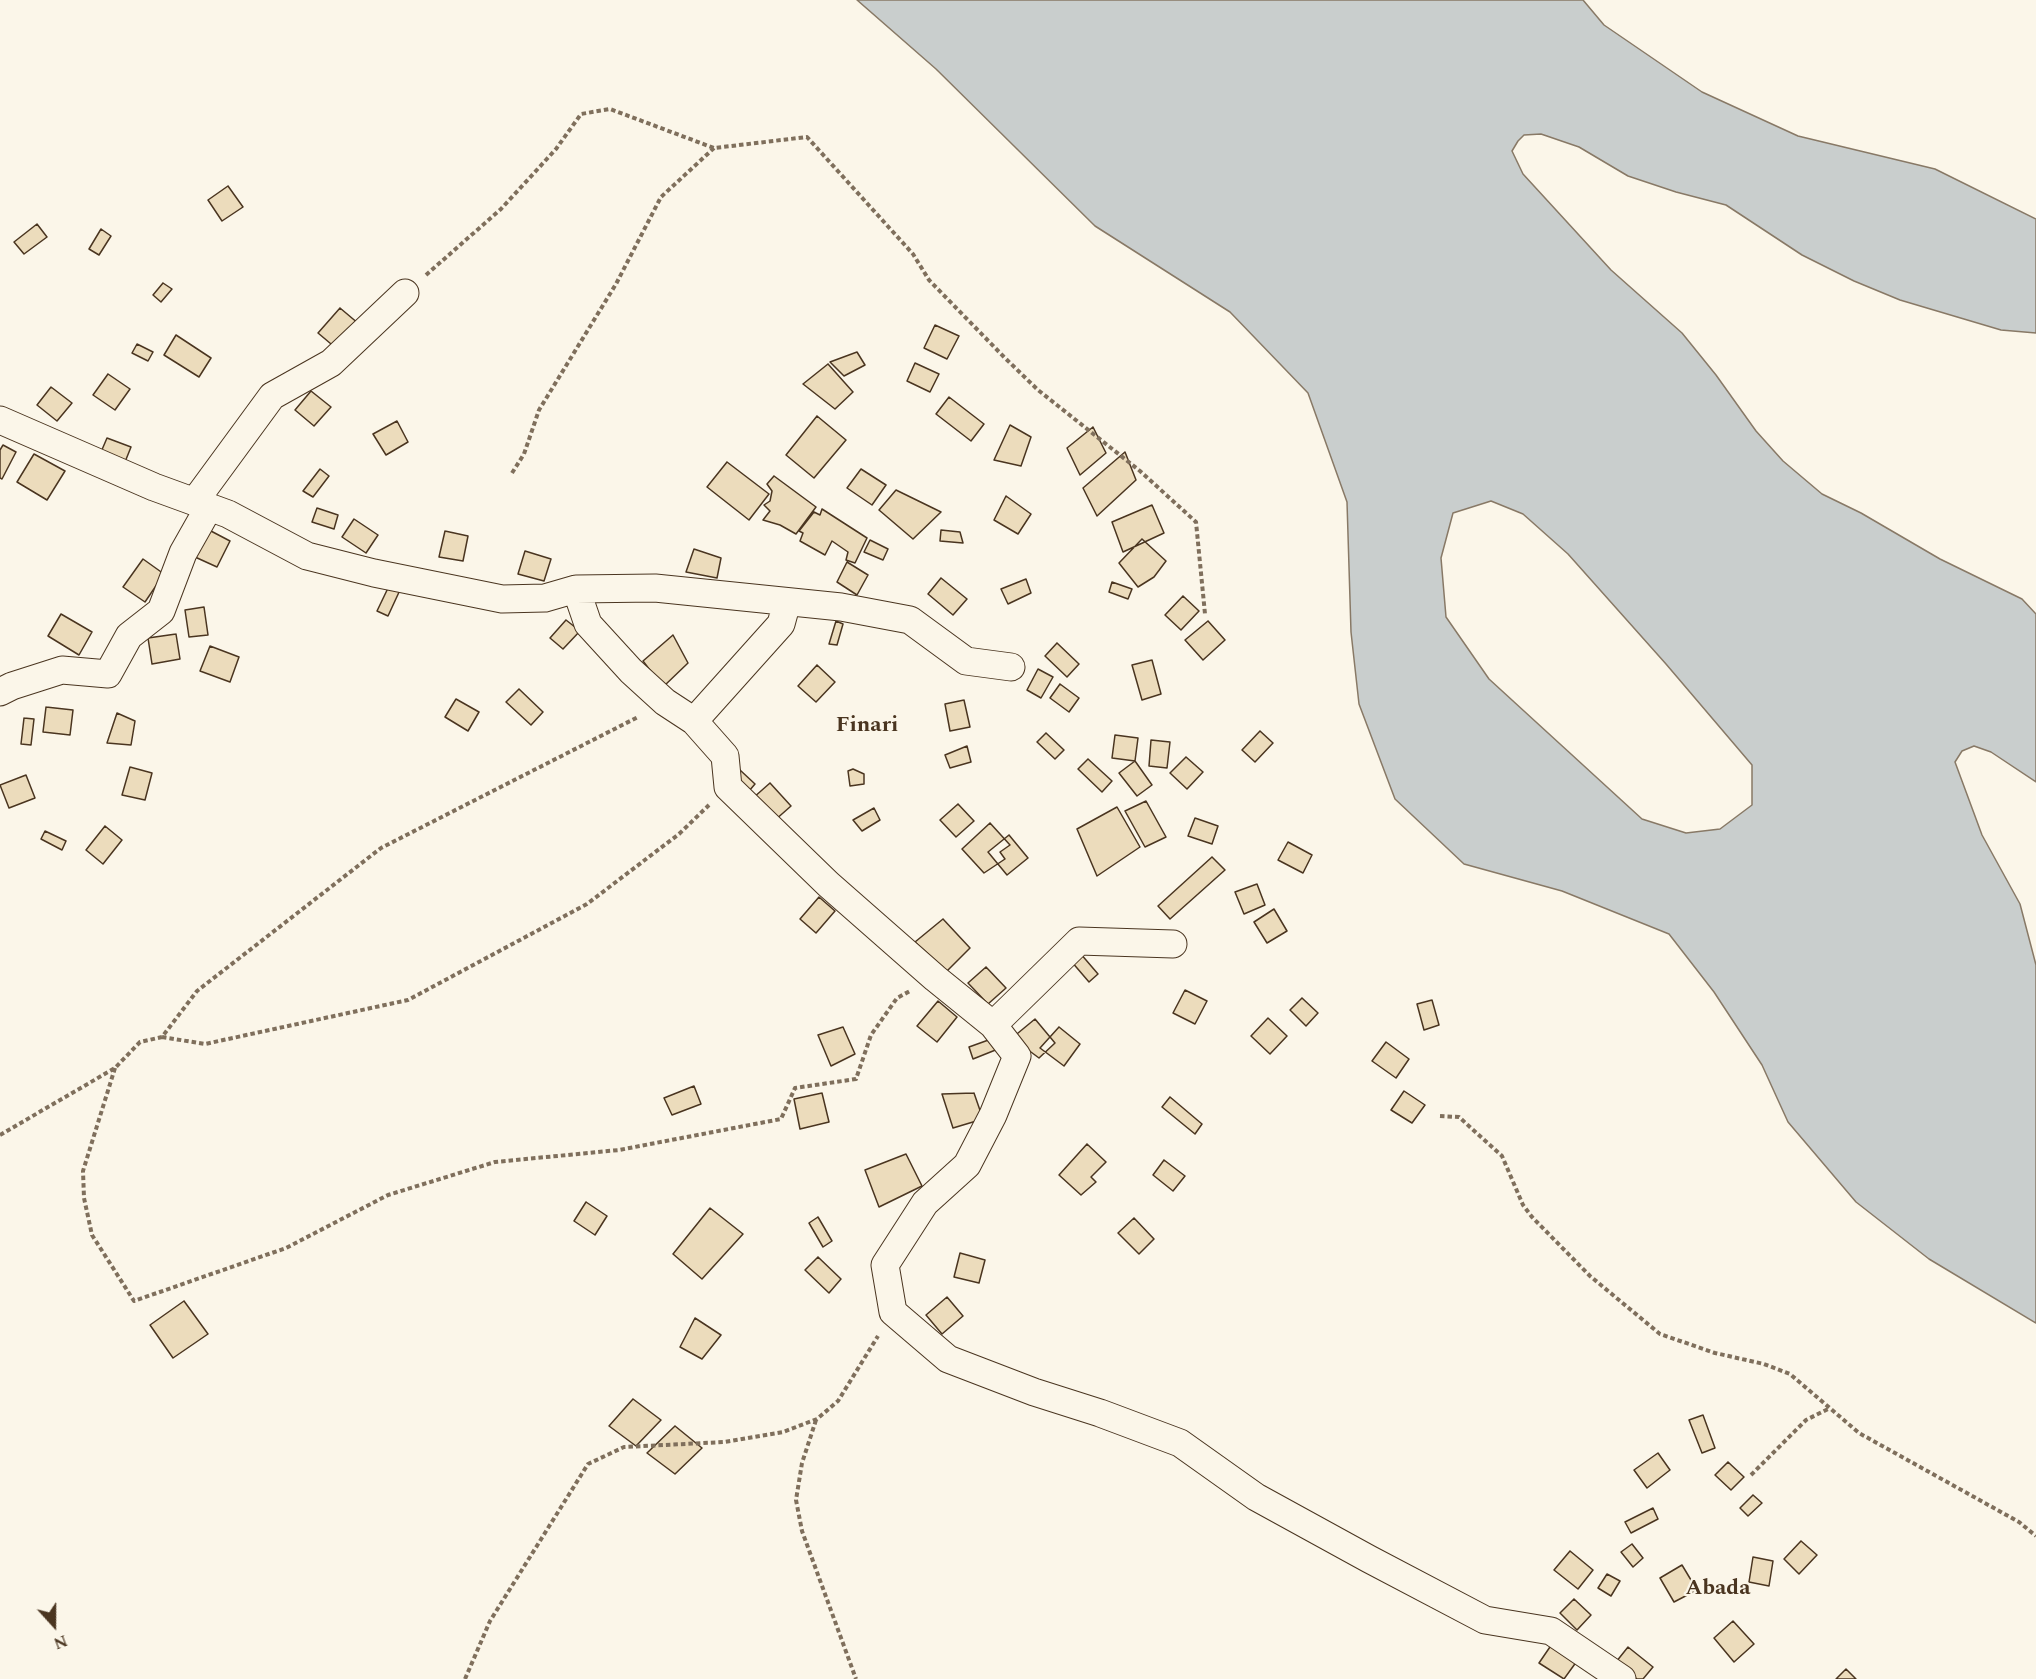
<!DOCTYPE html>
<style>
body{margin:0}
#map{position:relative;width:2036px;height:1679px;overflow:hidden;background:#fbf6e9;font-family:Spectral,serif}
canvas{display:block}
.north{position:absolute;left:24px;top:1595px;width:60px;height:60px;-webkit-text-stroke:4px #fbf6e9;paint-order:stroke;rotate:159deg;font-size:16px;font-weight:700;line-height:24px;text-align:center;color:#4a3520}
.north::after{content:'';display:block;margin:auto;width:21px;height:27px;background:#4a3520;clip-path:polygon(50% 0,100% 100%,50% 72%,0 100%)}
</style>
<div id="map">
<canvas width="2036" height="1679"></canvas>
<div class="north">N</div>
</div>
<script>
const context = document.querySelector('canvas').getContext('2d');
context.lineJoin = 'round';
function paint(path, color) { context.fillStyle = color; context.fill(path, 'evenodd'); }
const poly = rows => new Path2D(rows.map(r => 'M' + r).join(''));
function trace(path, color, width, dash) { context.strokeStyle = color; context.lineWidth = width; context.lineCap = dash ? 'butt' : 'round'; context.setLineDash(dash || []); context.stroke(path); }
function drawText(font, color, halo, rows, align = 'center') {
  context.font = font + ' Spectral,serif'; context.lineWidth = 4.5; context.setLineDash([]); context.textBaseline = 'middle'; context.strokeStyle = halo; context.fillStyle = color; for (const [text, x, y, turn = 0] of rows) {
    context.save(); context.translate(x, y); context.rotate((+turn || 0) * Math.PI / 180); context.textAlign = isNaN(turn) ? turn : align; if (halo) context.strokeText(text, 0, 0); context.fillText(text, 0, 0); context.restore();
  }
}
const water = poly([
 [857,0,1583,0,1604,25,1702,92,1798,136,1935,169,2036,219,2036,333,2001,330,1900,300,1854,281,1802,255,1726,205,1676,192,1628,176,1579,147,1541,134,1524,135,1518,141,1512,151,1523,174,1611,270,1682,333,1716,375,1756,431,1783,461,1822,494,1861,513,1940,559,2022,599,2036,614,2036,782,1991,752,1974,746,1962,751,1955,762,1982,835,2020,904,2036,965,2036,1323,1929,1259,1856,1202,1788,1122,1762,1065,1714,992,1669,934,1562,891,1464,864,1395,799,1359,704,1351,632,1347,502,1308,393,1230,312,1095,226,936,69,857,0],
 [1491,501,1523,514,1568,554,1666,664,1752,765,1752,805,1720,829,1686,833,1642,819,1489,679,1446,617,1441,558,1453,513,1491,501]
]);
paint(water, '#c9cecd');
trace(water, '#887966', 1.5);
const building = poly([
 [228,186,243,207,222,221,208,200,228,186],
 [37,224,47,237,24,254,14,242,37,224],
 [101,229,111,236,99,255,89,249,101,229],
 [163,283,172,289,161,302,153,295,163,283],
 [340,308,359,324,337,349,318,333,340,308],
 [935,325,959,336,947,359,924,348,935,325],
 [176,335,211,358,199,377,164,355,176,335],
 [137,344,153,352,148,361,132,353,137,344],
 [857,352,865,365,844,376,830,362,857,352],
 [915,363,939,374,930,392,907,381,915,363],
 [828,364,853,392,835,409,803,384,828,364],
 [108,374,130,389,115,410,93,395,108,374],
 [51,387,72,403,57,421,37,405,51,387],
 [311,391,331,407,314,426,295,410,311,391],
 [949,397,984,424,971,441,936,414,949,397],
 [817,416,846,440,814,478,786,455,817,416],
 [397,421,408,442,386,455,373,434,397,421],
 [1010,425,1031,437,1021,466,994,460,1010,425],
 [1093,427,1106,453,1080,475,1067,448,1093,427],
 [107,438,131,447,125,462,101,452,107,438],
 [3,445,16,452,2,479,0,478,0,450,3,445],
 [1125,452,1136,480,1097,516,1083,488,1125,452],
 [34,454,65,471,47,500,17,482,34,454],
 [727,462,769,494,749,520,707,487,727,462],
 [320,469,329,476,313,497,303,491,320,469],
 [861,469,886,485,872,505,847,488,861,469],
 [774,476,816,507,796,534,780,525,763,520,770,511,764,505,770,501,772,491,767,484,774,476],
 [896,490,941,512,913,539,879,510,896,490],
 [1006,496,1031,514,1018,534,994,520,1006,496],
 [1152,505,1164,533,1123,552,1112,522,1152,505],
 [317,508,338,515,334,529,312,522,317,508],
 [822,509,867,538,855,563,846,560,848,552,832,541,825,555,800,541,803,533,799,531,814,512,820,515,822,509],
 [354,519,378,535,366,553,342,537,354,519],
 [209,530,230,541,217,567,195,557,209,530],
 [941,530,960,532,963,543,940,541,941,530],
 [445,531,468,536,463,561,439,557,445,531],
 [1142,539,1166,561,1154,577,1138,587,1119,563,1142,539],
 [870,540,888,549,883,560,864,552,870,540],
 [694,549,721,558,717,578,686,572,694,549],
 [525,551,551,559,544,581,518,574,525,551],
 [143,559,164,574,145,602,123,587,143,559],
 [847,562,868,575,857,595,837,582,847,562],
 [941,578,967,599,953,615,928,594,941,578],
 [1026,579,1031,593,1008,604,1001,589,1026,579],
 [1112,582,1132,589,1128,599,1109,592,1112,582],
 [389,586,400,590,388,616,377,611,389,586],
 [1183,596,1199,611,1181,630,1165,615,1183,596],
 [204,607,208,635,189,637,185,610,204,607],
 [61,614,92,632,79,655,48,636,61,614],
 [566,620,580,631,563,649,550,638,566,620],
 [836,621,843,624,837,645,829,644,836,621],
 [1208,621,1225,640,1203,660,1185,640,1208,621],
 [176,634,180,659,152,664,148,638,176,634],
 [673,635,688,663,663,687,643,661,673,635],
 [1057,643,1079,664,1067,677,1045,656,1057,643],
 [210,646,239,657,230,682,200,671,210,646],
 [1152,660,1161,694,1142,700,1132,665,1152,660],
 [817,665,835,682,816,702,798,686,817,665],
 [1038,669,1053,677,1041,698,1027,690,1038,669],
 [1060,684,1079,698,1069,712,1050,698,1060,684],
 [519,689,543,712,531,725,506,702,519,689],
 [456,699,479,712,468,731,445,717,456,699],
 [964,700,970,727,950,731,945,704,964,700],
 [46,707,73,710,70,735,43,732,46,707],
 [117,713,135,721,131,745,107,743,117,713],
 [24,718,34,719,31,745,21,744,24,718],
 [1260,731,1273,743,1255,762,1242,750,1260,731],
 [1046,733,1064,750,1055,759,1037,742,1046,733],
 [1115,735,1138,738,1135,761,1112,758,1115,735],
 [1151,740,1170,742,1167,768,1149,766,1151,740],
 [967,746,971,762,950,768,945,755,967,746],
 [1186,757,1203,772,1187,789,1170,773,1186,757],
 [1088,759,1112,781,1102,792,1078,769,1088,759],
 [1135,761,1152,785,1137,796,1119,773,1135,761],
 [130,767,152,773,145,800,122,795,130,767],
 [853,769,864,774,864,784,850,786,848,771,853,769],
 [740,770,755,784,749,791,734,776,740,770],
 [26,775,35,798,9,808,0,785,26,775],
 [770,783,791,806,774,821,753,798,770,783],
 [1146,801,1166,837,1145,847,1125,811,1146,801],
 [958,804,974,821,956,837,940,820,958,804],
 [1117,807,1140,847,1097,876,1077,829,1117,807],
 [874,808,880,820,862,831,853,820,874,808],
 [1195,818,1218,826,1212,844,1188,836,1195,818],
 [990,823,1010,845,1000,852,1005,859,984,873,962,849,990,823],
 [105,826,122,840,103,864,86,850,105,826],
 [45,831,66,841,62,850,41,839,45,831],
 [1009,835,1028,858,1007,875,988,852,1009,835],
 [1288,842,1312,855,1303,873,1278,860,1288,842],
 [1212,857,1225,870,1170,919,1158,906,1212,857],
 [1257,884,1265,905,1244,914,1235,892,1257,884],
 [819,897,835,911,816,933,800,919,819,897],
 [1274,909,1287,931,1267,943,1254,922,1274,909],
 [943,919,970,948,947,971,915,942,943,919],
 [1080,953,1098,974,1089,982,1071,961,1080,953],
 [986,967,1006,988,988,1004,968,983,986,967],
 [1185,990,1207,1001,1195,1024,1173,1013,1185,990],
 [1302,998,1318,1013,1306,1026,1290,1010,1302,998],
 [1432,1000,1439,1025,1424,1030,1417,1004,1432,1000],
 [938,1001,957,1017,937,1042,917,1026,938,1001],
 [1268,1018,1287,1036,1270,1054,1251,1036,1268,1018],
 [1035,1019,1055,1043,1039,1058,1012,1038,1035,1019],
 [843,1027,855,1054,831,1066,818,1035,843,1027],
 [1059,1027,1080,1044,1064,1066,1040,1048,1059,1027],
 [994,1038,998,1049,973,1059,969,1047,994,1038],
 [1386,1042,1409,1059,1396,1078,1372,1061,1386,1042],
 [694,1086,701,1104,672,1115,664,1098,694,1086],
 [1404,1091,1425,1105,1412,1123,1391,1110,1404,1091],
 [822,1093,829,1122,800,1129,794,1099,822,1093],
 [974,1093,983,1119,953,1128,942,1094,974,1093],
 [1170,1097,1202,1124,1195,1134,1162,1107,1170,1097],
 [1087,1144,1106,1162,1091,1177,1096,1182,1081,1195,1059,1175,1087,1144],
 [906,1154,922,1186,879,1207,865,1170,906,1154],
 [1164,1160,1185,1176,1173,1191,1153,1175,1164,1160],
 [586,1202,607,1216,595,1235,574,1221,586,1202],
 [710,1208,743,1234,702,1279,673,1254,710,1208],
 [818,1217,832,1241,823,1247,809,1223,818,1217],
 [1134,1218,1154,1239,1139,1254,1118,1233,1134,1218],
 [960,1253,985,1260,979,1283,954,1277,960,1253],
 [818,1257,841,1279,829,1293,805,1270,818,1257],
 [947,1297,963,1316,942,1334,926,1315,947,1297],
 [184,1301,208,1334,173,1358,150,1325,184,1301],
 [695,1318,721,1335,702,1359,680,1347,695,1318],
 [633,1399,661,1420,636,1446,609,1426,633,1399],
 [1703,1415,1715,1448,1702,1453,1689,1420,1703,1415],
 [675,1426,702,1448,675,1474,647,1453,675,1426],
 [1658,1453,1670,1470,1647,1488,1634,1470,1658,1453],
 [1728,1462,1744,1477,1731,1490,1715,1475,1728,1462],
 [1753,1495,1762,1503,1748,1516,1740,1508,1753,1495],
 [1653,1508,1658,1519,1631,1533,1625,1522,1653,1508],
 [1801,1541,1817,1555,1799,1574,1784,1559,1801,1541],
 [1632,1544,1643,1558,1633,1567,1621,1552,1632,1544],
 [1570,1551,1593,1570,1578,1589,1554,1570,1570,1551],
 [1753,1557,1773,1561,1769,1586,1749,1582,1753,1557],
 [1682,1565,1697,1590,1674,1602,1660,1578,1682,1565],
 [1607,1574,1620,1581,1611,1596,1598,1588,1607,1574],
 [1574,1599,1591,1615,1577,1630,1560,1613,1574,1599],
 [1733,1621,1754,1644,1734,1662,1714,1638,1733,1621],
 [1552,1644,1577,1661,1564,1679,1539,1663,1552,1644],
 [1628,1647,1653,1667,1643,1679,1637,1679,1616,1662,1628,1647],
 [1846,1669,1856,1679,1836,1679,1846,1669]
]);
paint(building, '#ecdcbc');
trace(building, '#4a3520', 1.5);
const minor = poly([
 [0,420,154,487,228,514,307,556,374,573,502,599,545,598,576,589,655,588,841,607,910,620,966,661,1011,667],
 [195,501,272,396,331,363,405,293],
 [576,589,588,624,631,671,665,702,694,721,781,624,787,602],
 [0,692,12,686,62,670,108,674,129,636,161,611,183,553,209,507],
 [694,721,725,756,728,787,828,884,935,978,993,1025,1079,941,1173,944],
 [993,1025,1017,1056,993,1115,967,1165,925,1203,885,1265,893,1312,948,1359,1034,1392,1100,1413,1180,1443,1256,1497,1369,1559,1485,1620,1551,1631,1622,1679]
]);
trace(minor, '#4a3520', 29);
trace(poly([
 [426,275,501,209,556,149,581,114,610,109,714,148,807,137,913,254,929,280,1004,357,1038,390,1140,471,1196,522,1205,614],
 [512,473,524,454,539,410,616,284,661,197,714,148],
 [162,1037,205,1044,408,1000,587,904,679,834,709,805],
 [115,1068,83,1171,84,1198,92,1235,134,1301,286,1248,388,1195,495,1162,619,1150,781,1119,795,1088,856,1079,871,1035,897,998,910,991],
 [1440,1116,1459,1117,1502,1156,1523,1205,1532,1217,1590,1276,1660,1334,1715,1353,1764,1364,1790,1374,1859,1433,2019,1522,2036,1536],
 [0,1135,115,1068,140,1042,162,1037,197,991,381,848,638,717],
 [816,1420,802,1463,796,1500,802,1531,856,1679],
 [1751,1475,1806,1420,1830,1408],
 [465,1679,490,1621,588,1464,624,1447,724,1442,783,1432,817,1419,838,1401,878,1336]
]), '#7f6f5c', 4, [4.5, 3]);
trace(minor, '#fbf6e9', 27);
drawText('bold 22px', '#4a3520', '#fbf6e9', [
 ["Finari",867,727],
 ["Abada",1718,1590]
]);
</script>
